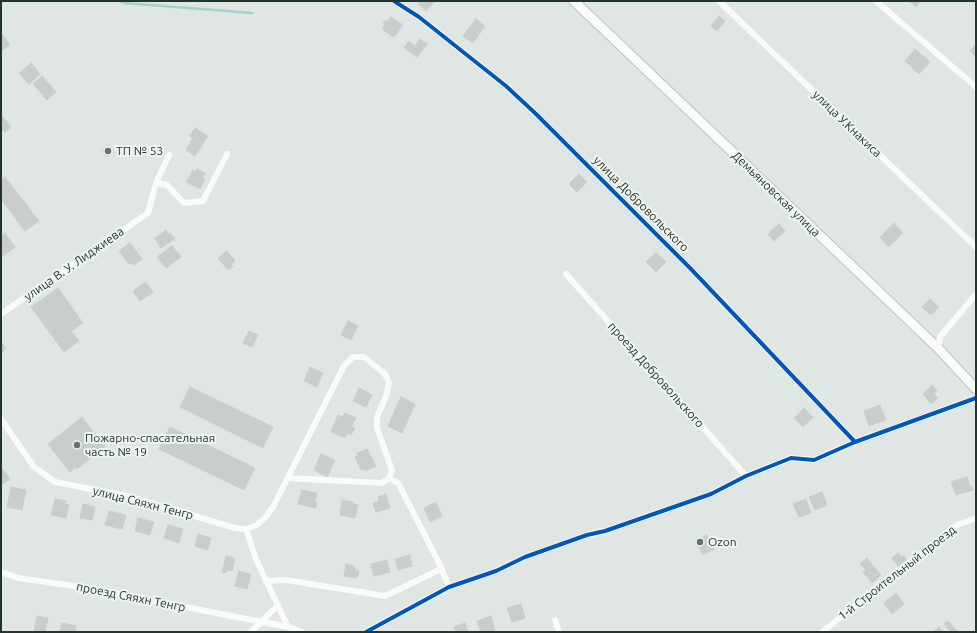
<!DOCTYPE html>
<meta charset="utf-8">
<style>
body{margin:0}
#map{position:relative;width:977px;height:633px;overflow:hidden;background:#e0e6e3;font-family:Ubuntu,sans-serif}
canvas{display:block}
.frame{position:absolute;inset:0;border:2px solid #21362c;pointer-events:none}
</style>
<div id="map">
<canvas width="977" height="633"></canvas>
<div class="frame"></div>
</div>
<script>
const context = document.querySelector('canvas').getContext('2d');
context.lineJoin = 'round';
const poly = rows => new Path2D(rows.map(r => 'M' + r).join(''));
function trace(path, color, width, dash) { context.strokeStyle = color; context.lineWidth = width; context.lineCap = dash ? 'butt' : 'round'; context.setLineDash(dash || []); context.stroke(path); }
function paint(path, color) { context.fillStyle = color; context.fill(path, 'evenodd'); }
function drawText(font, color, halo, rows, align = 'center') {
  context.font = font + ' Ubuntu,sans-serif'; context.lineWidth = 4; context.setLineDash([]); context.textBaseline = 'middle'; context.strokeStyle = halo; context.fillStyle = color; for (const [text, x, y, turn = 0] of rows) {
    context.save(); context.translate(x, y); context.rotate((+turn || 0) * Math.PI / 180); context.textAlign = isNaN(turn) ? turn : align; if (halo) context.strokeText(text, 0, 0); context.fillText(text, 0, 0); context.restore();
  }
}
trace(poly([
 [120,1,125,3,252,13]
]), '#a3d2cf', 2.5);
const building = poly([
 [420,1,435,1,426,11,418,4,420,1],
 [909,1,920,1,916,7,909,1],
 [719,16,725,21,717,31,711,26,719,16],
 [391,17,403,25,394,37,382,29,385,24,383,23,385,20,387,22,391,17],
 [476,19,485,26,473,43,463,36,476,19],
 [1,33,10,45,1,51,1,33],
 [420,39,427,44,417,57,404,48,409,41,415,46,420,39],
 [976,44,976,57,970,51,976,44],
 [915,49,930,62,919,74,905,61,915,49],
 [31,63,40,74,29,84,19,73,31,63],
 [42,76,56,92,47,100,33,84,42,76],
 [1,114,11,127,5,132,3,130,1,131,1,114],
 [195,128,208,136,195,156,186,150,193,138,189,136,195,128],
 [108,146,113,152,107,157,102,150,108,146],
 [197,169,205,173,203,178,205,179,200,189,186,182,193,170,195,172,197,169],
 [579,174,587,182,577,192,569,184,579,174],
 [5,177,39,221,25,231,1,199,1,180,5,177],
 [894,223,903,233,889,247,880,237,894,223],
 [779,224,785,231,774,241,768,234,779,224],
 [166,230,169,234,170,233,175,239,161,248,155,238,166,230],
 [5,233,15,247,1,257,1,236,5,233],
 [130,243,142,259,134,265,132,263,129,264,119,251,130,243],
 [172,246,181,257,166,268,157,257,172,246],
 [227,251,235,261,231,264,233,267,228,270,218,258,227,251],
 [656,252,666,262,656,272,646,262,656,252],
 [146,282,153,292,140,301,133,291,146,282],
 [58,288,83,323,68,333,44,298,58,288],
 [44,298,68,333,71,331,79,341,64,352,31,307,44,298],
 [930,299,939,307,931,315,922,307,930,299],
 [348,321,358,326,351,340,341,335,348,321],
 [249,331,258,335,252,347,243,343,249,331],
 [1,342,6,348,1,354,1,342],
 [310,367,323,373,317,387,304,381,310,367],
 [932,385,937,391,934,394,938,398,931,404,923,394,932,385],
 [190,387,273,427,263,448,180,407,190,387],
 [359,388,372,395,366,407,353,401,359,388],
 [401,397,415,404,402,433,388,426,401,397],
 [880,405,886,420,869,426,864,411,880,405],
 [804,408,813,417,803,427,794,418,804,408],
 [345,413,356,418,351,427,355,428,351,435,347,433,345,438,331,432,338,415,342,417,345,413],
 [82,417,105,447,77,469,76,467,70,472,48,444,82,417],
 [170,427,255,468,244,490,159,449,170,427],
 [367,449,376,466,366,471,365,469,361,470,355,457,358,456,357,453,367,449],
 [321,454,335,460,327,477,314,470,321,454],
 [1,467,10,479,1,485,1,467],
 [967,477,970,487,972,486,973,490,956,495,951,482,967,477],
 [11,487,26,490,22,510,7,507,11,487],
 [302,490,317,493,315,502,317,502,316,508,298,504,302,490],
 [822,492,827,505,815,510,809,497,822,492],
 [386,494,390,508,376,512,373,503,379,501,378,497,386,494],
 [55,499,66,501,65,504,69,505,66,518,51,515,55,499],
 [806,499,811,513,799,517,793,504,806,499],
 [342,500,353,502,353,504,358,505,355,518,340,515,342,500],
 [436,502,442,516,430,522,424,508,436,502],
 [83,504,95,507,92,520,80,518,83,504],
 [109,511,126,515,122,529,105,525,109,511],
 [138,518,154,522,150,535,135,531,138,518],
 [168,525,183,529,179,543,164,538,168,525],
 [198,534,211,538,208,550,195,546,198,534],
 [707,535,715,549,703,555,696,541,707,535],
 [898,553,902,557,904,556,906,560,898,566,892,558,898,553],
 [410,555,412,566,398,570,395,559,410,555],
 [226,556,235,558,232,571,227,570,226,573,222,572,226,556],
 [867,558,881,575,872,583,863,572,866,570,860,564,867,558],
 [387,560,390,572,374,576,371,564,387,560],
 [346,564,355,566,355,570,359,571,358,576,356,576,356,578,344,576,346,564],
 [239,571,251,574,247,589,235,586,239,571],
 [896,593,904,604,892,614,884,603,896,593],
 [521,604,525,618,512,622,507,608,521,604],
 [37,616,48,618,45,632,34,631,37,616],
 [491,616,495,630,490,632,481,632,477,621,491,616],
 [948,621,958,632,950,632,944,624,948,621],
 [62,623,76,626,75,632,60,632,62,623],
 [465,623,468,632,456,632,454,627,465,623],
 [939,627,943,632,933,632,939,627]
]);
paint(building, '#c9cecc');
trace(building, '#c9cfcb', 1);
const secondary = poly([
 [574,1,938,348,976,389]
]);
trace(secondary, '#bdc5c1', 11);
trace(poly([
 [394,1,419,17,506,86,535,113,691,269,855,442],
 [719,1,976,247],
 [876,1,976,87],
 [156,183,167,185,184,203,203,201,227,154],
 [566,274,746,476],
 [1,314,148,213,156,183,169,155],
 [938,348,940,337,976,294],
 [1,419,34,467,55,482,127,496,235,528,246,529,257,525,265,518,273,507,344,366,353,357,364,357,385,374,389,383,386,396,377,417,377,428,392,470,389,478],
 [288,478,382,483,389,478,398,483,440,565,449,587],
 [246,529,256,559,288,627],
 [1,572,18,578,88,588,288,627,302,632],
 [266,581,286,580,385,596,441,569],
 [555,620,559,632],
 [251,632,278,605],
 [366,632,449,587,496,571,525,557,587,535,605,531,711,494,746,476,791,458,814,460,855,442,976,398],
 [822,632,957,525,976,518]
]), '#fafbfb', 6);
trace(secondary, '#fafbfb', 9);
trace(poly([
 [394,1,419,17,506,86,535,113,691,269,855,442],
 [366,632,449,587,496,571,525,557,587,535,605,531,711,494,746,476,791,458,814,460,855,442,976,398]
]), '#0057b8', 4);
for (const [x, y, r, color] of [
 [108,151,4,"#64746c"],
 [77,445,4,"#64746c"],
 [700,542,4,"#64746c"]
]) { const dot = new Path2D(); dot.arc(x, y, r, 0, 2 * Math.PI); context.fillStyle = color; context.fill(dot); trace(dot, '#eef5f0', 1.5); }
drawText('12px', '#21362c', '#eef5f0', [
 ["улица У.Кнакиса",847,124,44],
 ["Демьяновская улица",776,194,44],
 ["улица Добровольского",641,204,45],
 ["улица В. У. Лиджиева",74,264,-35],
 ["проезд Добровольского",656,375,48],
 ["улица Сяяхн Тенгр",143,503,14],
 ["1-й Строительный проезд",897,573,-38],
 ["проезд Сяяхн Тенгр",131,597,11]
]);
drawText('12px', '#21362c', '#eef5f0', [
 ["ТП № 53",116,151],
 ["Пожарно-спасательная",85,438],
 ["часть № 19",85,452],
 ["Ozon",708,542]
], 'left');
</script>
